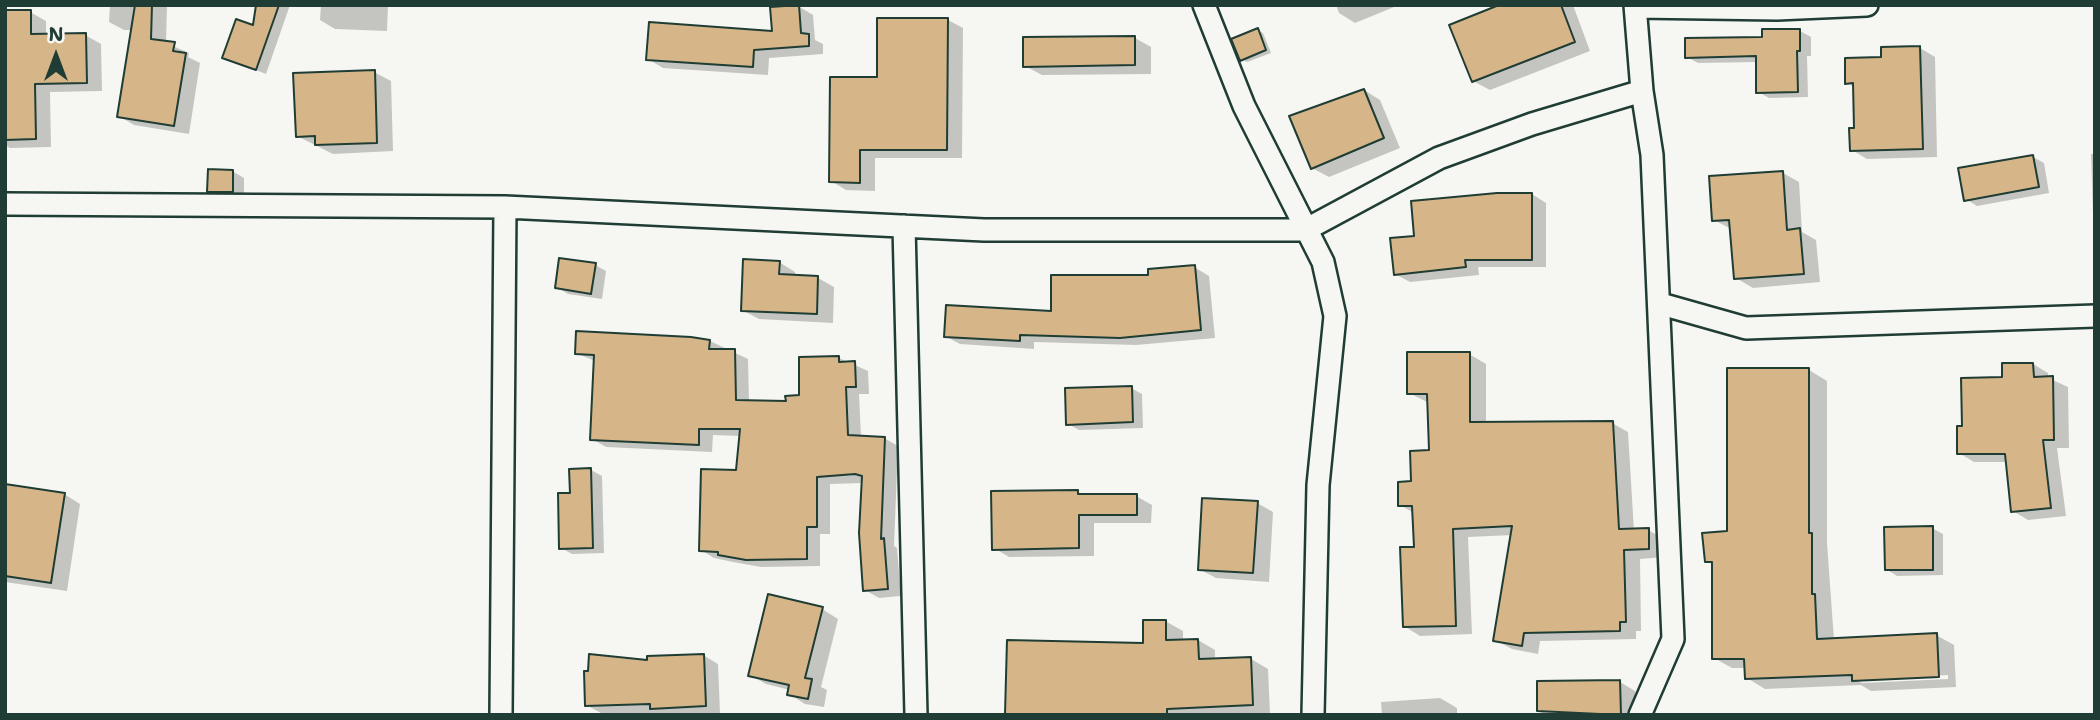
<!DOCTYPE html>
<style>
body{margin:0}
#map{position:relative;width:2100px;height:720px;overflow:hidden;background:#f6f6f2;font-family:"Shantell Sans",sans-serif}
canvas{display:block}
.frame{position:absolute;inset:0;border:7px solid #1f3d34;pointer-events:none}
.north{position:absolute;left:21px;top:21px;width:70px;height:70px;-webkit-text-stroke:5px #f6f6f2;paint-order:stroke;rotate:0deg;font-size:19px;font-weight:700;line-height:28px;text-align:center;color:#1f3d34}
.north::after{content:'';display:block;margin:auto;width:24px;height:32px;background:#1f3d34;clip-path:polygon(50% 0,100% 100%,50% 72%,0 100%)}
</style>
<div id="map">
<canvas width="2100" height="720"></canvas>
<div class="frame"></div>
<div class="north">N</div>
</div>
<script>
const context = document.querySelector('canvas').getContext('2d');
context.lineJoin = 'round';
function paint(path, color) { context.fillStyle = color; context.fill(path, 'evenodd'); }
const poly = rows => new Path2D(rows.map(r => 'M' + r).join(''));
function trace(path, color, width, dash) { context.strokeStyle = color; context.lineWidth = width; context.lineCap = dash ? 'butt' : 'round'; context.setLineDash(dash || []); context.stroke(path); }
paint(poly([
 [110,5,167,5,166,43,189,53,188,57,200,63,189,134,134,125,119,116,132,30,124,30,109,22],
 [258,5,290,5,266,74,225,58,254,27],
 [321,5,388,5,387,31,335,29,320,20],
 [1336,5,1399,5,1355,23,1339,13],
 [1503,5,1573,5,1590,51,1490,90,1473,81],
 [798,6,813,15,815,40,823,44,823,54,769,58,768,75,663,68,648,59,774,33],
 [5,12,30,12,46,21,46,36,85,35,101,44,102,91,50,92,51,147,10,148,5,145],
 [948,20,963,28,962,158,875,158,875,191,846,190,831,181,878,78],
 [1257,30,1263,33,1271,53,1247,62,1242,59],
 [1800,31,1811,37,1811,56,1807,56,1808,97,1769,98,1758,92,1757,62,1698,63,1687,57],
 [1135,38,1151,47,1151,74,1042,75,1025,66],
 [1920,48,1935,57,1937,157,1867,159,1852,150,1856,129,1855,87,1847,83,1882,59],
 [374,72,391,81,393,151,333,154,297,136],
 [1364,90,1380,100,1400,148,1329,177,1312,168],
 [2091,154,2095,154,2095,245,2094,244],
 [2033,157,2044,163,2049,193,1977,206,1966,199],
 [232,171,244,178,244,198,220,197,209,191],
 [1783,173,1799,182,1802,232,1816,240,1820,282,1753,288,1736,278,1731,229,1714,220],
 [1532,194,1546,203,1546,267,1478,267,1479,275,1410,282,1395,274,1416,237],
 [779,262,795,272,795,277,818,278,834,287,833,323,759,319,742,310],
 [595,265,606,271,602,299,568,294,557,287],
 [1194,267,1209,276,1215,338,1136,345,1034,342,1034,349,960,344,945,336,1052,313,1150,277],
 [710,341,748,359,749,402,787,403,801,397,839,358,868,371,869,394,859,394,861,437,884,438,898,446,894,546,897,548,901,596,879,598,865,590,863,483,830,484,830,534,820,534,820,566,761,567,733,562,714,558,701,550,737,472,741,436,713,435,712,452,606,447,592,439,595,361,576,353],
 [1469,354,1486,364,1486,423,1612,423,1628,432,1634,531,1648,530,1664,539,1665,557,1640,559,1641,631,1636,631,1636,639,1540,641,1538,654,1512,649,1495,640,1513,535,1468,537,1472,634,1420,636,1404,626,1416,549,1414,513,1400,505,1431,451,1429,403,1409,393],
 [2033,364,2048,373,2048,378,2068,387,2069,448,2057,448,2066,516,2028,520,2013,511,2007,462,1974,462,1959,453,1964,427,2004,379],
 [1809,370,1827,381,1827,543,1834,640,1936,635,1954,645,1956,687,1871,691,1861,685,1765,689,1747,678,1746,668,1732,668,1714,658,1714,565,1707,561,1729,532],
 [1948,675,1948,679,1862,683,1855,680],
 [1131,388,1142,394,1143,428,1079,430,1068,424],
 [591,470,602,476,604,553,572,554,561,548],
 [5,486,64,494,80,504,67,591,5,582],
 [1078,492,1085,496,1136,496,1152,505,1151,523,1094,523,1094,556,1009,557,994,548],
 [1257,503,1273,512,1269,582,1216,578,1199,569],
 [1932,528,1943,534,1943,575,1897,576,1886,569],
 [822,609,838,619,821,687,827,690,824,707,805,704,789,694,790,690,766,684,750,675],
 [1165,621,1183,631,1183,641,1198,640,1215,650,1215,661,1251,659,1268,669,1270,714,1007,715,1009,641,1145,645],
 [703,655,718,664,720,713,601,713,586,705,649,662],
 [1620,682,1635,691,1636,715,1543,715,1539,710],
 [1440,698,1457,708,1457,715,1382,715,1381,702]
]), '#0003');
const building = poly([
 [135,5,152,5,151,39,175,42,173,51,186,53,174,126,117,117,135,5],
 [256,5,279,5,256,70,222,58,236,19,253,25,256,5],
 [799,5,801,33,809,34,809,46,754,50,753,67,646,60,649,22,772,31,770,7,799,5],
 [1499,5,1561,5,1575,42,1472,82,1449,25,1499,5],
 [5,10,31,10,31,34,86,33,87,83,35,84,36,139,5,140,5,10],
 [877,18,948,18,947,150,860,150,860,183,829,182,830,77,877,77,877,18],
 [1258,28,1266,50,1240,61,1231,39,1258,28],
 [1762,29,1800,29,1800,51,1797,51,1798,92,1756,93,1756,56,1685,58,1685,38,1762,37,1762,29],
 [1135,36,1135,65,1023,67,1023,37,1135,36],
 [1920,46,1923,149,1850,151,1849,128,1854,128,1853,83,1845,84,1845,58,1881,57,1881,47,1920,46],
 [375,70,377,143,315,145,315,136,296,137,293,73,375,70],
 [1364,89,1384,138,1311,169,1289,116,1364,89],
 [2033,155,2039,187,1964,201,1958,168,2033,155],
 [208,169,233,170,233,192,207,192,208,169],
 [1783,171,1787,230,1800,228,1804,274,1734,279,1729,220,1712,221,1709,176,1783,171],
 [1497,193,1532,193,1532,260,1465,260,1466,267,1394,275,1390,238,1414,236,1411,201,1497,193],
 [559,258,596,263,591,294,555,288,559,258],
 [743,259,780,261,779,274,818,276,817,314,741,311,743,259],
 [1195,265,1201,330,1120,338,1020,335,1020,341,944,337,946,305,1051,311,1051,275,1148,275,1148,269,1195,265],
 [576,331,691,337,710,340,709,349,735,349,736,400,786,401,785,396,799,395,799,357,839,356,839,362,855,361,856,387,846,387,848,435,885,437,881,539,884,538,888,589,863,591,859,533,862,476,855,474,817,477,817,527,807,527,807,559,746,560,718,555,718,552,699,551,701,469,736,470,740,429,699,429,699,445,590,440,594,355,575,354,576,331],
 [1407,352,1470,352,1470,422,1613,421,1619,529,1649,528,1649,549,1624,550,1626,622,1620,622,1620,631,1524,633,1522,646,1493,641,1512,526,1453,529,1456,626,1403,627,1400,547,1414,547,1412,506,1398,506,1398,482,1411,481,1410,451,1429,450,1427,394,1407,394,1407,352],
 [2002,363,2033,363,2034,377,2053,376,2054,440,2043,440,2051,508,2011,512,2005,454,1957,454,1957,426,1962,426,1961,378,2002,377,2002,363],
 [1727,368,1809,368,1809,533,1812,533,1812,594,1815,594,1817,639,1937,633,1939,677,1852,681,1852,675,1745,679,1744,659,1712,659,1712,562,1705,562,1702,533,1727,531,1727,368],
 [1132,386,1133,422,1066,425,1065,388,1132,386],
 [591,468,593,548,559,549,558,493,570,493,569,469,591,468],
 [5,484,65,493,51,583,5,576,5,484],
 [1078,490,1078,494,1137,494,1137,515,1079,515,1079,548,992,550,991,491,1078,490],
 [1202,498,1258,501,1253,573,1198,570,1202,498],
 [1933,526,1933,570,1885,570,1884,527,1933,526],
 [768,594,823,607,805,678,812,679,808,699,787,695,789,685,748,676,768,594],
 [1143,620,1166,620,1166,640,1198,639,1199,659,1251,657,1253,705,1167,709,1167,715,1005,714,1007,640,1143,643,1143,620],
 [589,654,647,660,647,656,704,654,706,706,650,709,650,704,585,706,584,671,588,671,589,654],
 [1620,680,1621,715,1537,711,1537,681,1620,680]
]);
paint(building, '#d6b689');
trace(building, '#1f3d34', 2);
const street = poly([
 [1204,5,1244,106,1323,262,1335,316,1318,485,1313,715],
 [1635,5,1642,91,1652,155,1673,639,1640,715],
 [1636,7,1777,9,1867,5],
 [5,204,505,207,984,230,1305,230,1439,158,1532,124,1642,91],
 [904,226,916,715],
 [1661,304,1746,328,2095,316],
 [501,715,505,207]
]);
trace(street, '#1f3d34', 26);
trace(street, '#f6f6f2', 21);
</script>
